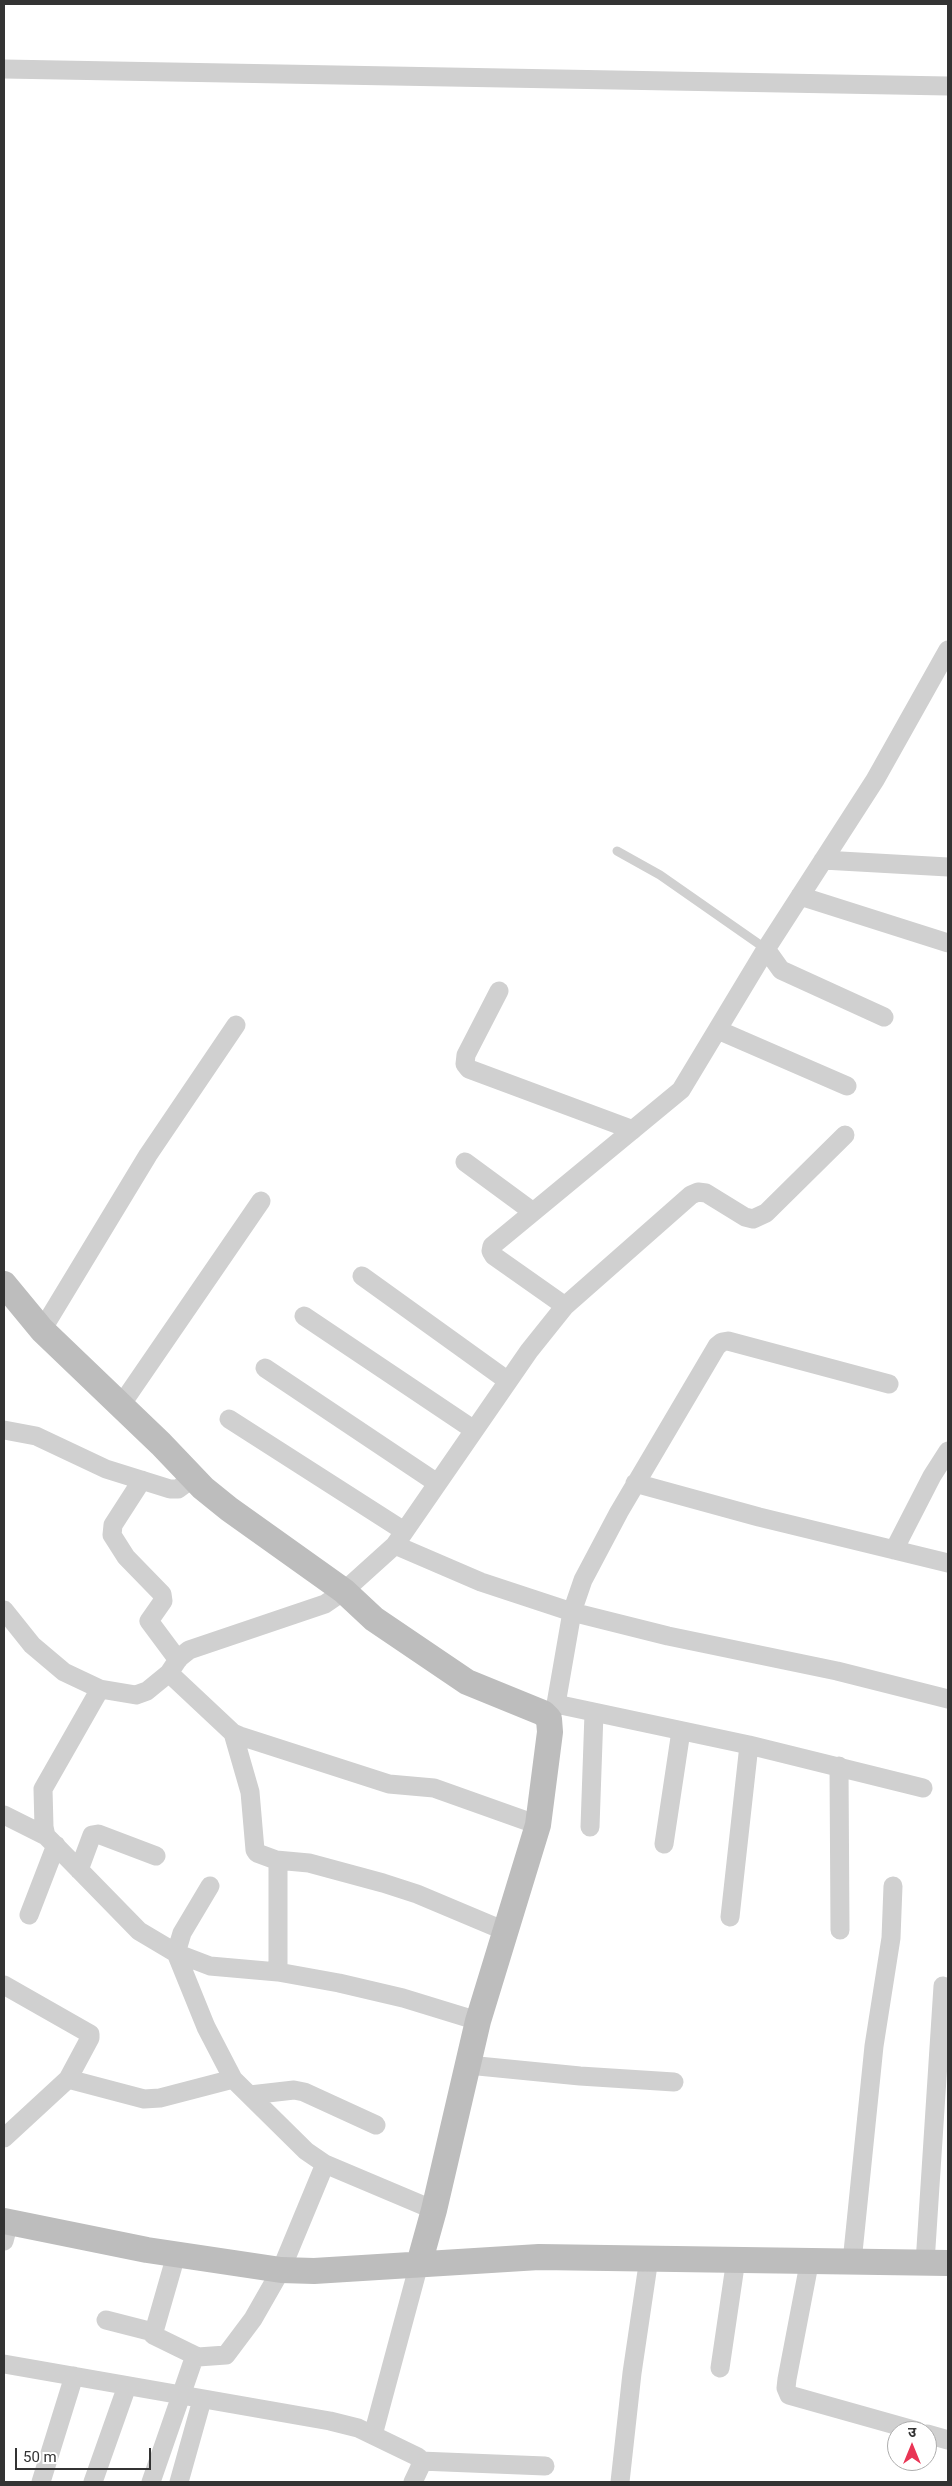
<!DOCTYPE html>
<meta charset="utf-8">
<style>
body{margin:0}
#map{position:relative;width:952px;height:2486px;overflow:hidden;background:#fff;font-family:Roboto,"Noto Sans Devanagari",sans-serif}
canvas{display:block}
.frame{position:absolute;inset:0;border:5px solid #333;pointer-events:none}
.north{position:absolute;left:887px;top:2421px;width:50px;height:50px;box-sizing:border-box;background:#fff;border:1px solid #adadad;border-radius:50%;rotate:0deg;font-size:14px;font-weight:700;line-height:20px;text-align:center;color:#333}
.north::after{content:'';display:block;margin:auto;width:18px;height:22px;background:#e93555;clip-path:polygon(50% 0,100% 100%,50% 72%,0 100%)}
.scale{position:absolute;left:15px;top:2448px;width:136px;height:22px;box-sizing:border-box;border:2px solid #333;border-top:0;padding-left:6px;font-size:15px;line-height:18px;white-space:nowrap;color:#333;-webkit-text-stroke:4px #fff;paint-order:stroke}
</style>
<div id="map">
<canvas width="952" height="2486"></canvas>
<div class="frame"></div>
<div class="north">उ</div>
<div class="scale">50 m</div>
</div>
<script>
const context = document.querySelector('canvas').getContext('2d');
context.lineJoin = 'round';
const poly = rows => new Path2D(rows.map(r => 'M' + r).join(''));
function trace(path, color, width, dash) { context.strokeStyle = color; context.lineWidth = width; context.lineCap = dash ? 'butt' : 'round'; context.setLineDash(dash || []); context.stroke(path); }
trace(poly([
 [617,851,660,875,766,949]
]), '#d0d0d0', 9);
trace(poly([
 [4,69,948,86],
 [823,860,948,867],
 [800,896,948,943],
 [766,949,781,970,884,1017],
 [499,991,466,1055,465,1064,469,1069,633,1130],
 [718,1030,847,1086],
 [465,1162,533,1212],
 [362,1276,508,1381],
 [565,1306,494,1256,491,1251,492,1246,681,1090,766,949,875,780,948,650],
 [304,1316,474,1430],
 [42,1330,148,1155,236,1025],
 [265,1368,437,1483],
 [121,1405,261,1201],
 [229,1419,404,1531],
 [4,1430,36,1436,106,1469,170,1489,178,1489,193,1478],
 [142,1480,113,1525,112,1535,126,1557,162,1594,163,1601,149,1621,178,1660],
 [635,1483,759,1517,948,1563],
 [395,1545,481,1582,572,1612,668,1636,837,1671,948,1699],
 [894,1550,932,1476,948,1451],
 [4,1610,32,1645,64,1672,100,1689,136,1695,147,1691,169,1673,179,1658,189,1650,325,1604,344,1591,395,1545,529,1351,565,1306,691,1195,698,1192,706,1193,745,1217,753,1219,766,1213,845,1135],
 [169,1673,233,1733,240,1736,389,1784,434,1788,538,1825],
 [100,1689,43,1789,44,1827,46,1836,52,1842,139,1931,176,1953,210,1966,278,1972,339,1983,403,1998,478,2021],
 [556,1704,749,1745,923,1788],
 [549,1719,556,1704,572,1612,583,1580,619,1512,717,1346,722,1342,728,1341,889,1384],
 [233,1733,250,1792,255,1850,257,1853,276,1860,278,1864,278,1972],
 [839,1766,840,1930],
 [4,1815,46,1836],
 [590,1827,594,1713],
 [664,1844,681,1731],
 [276,1860,309,1863,383,1883,417,1894,505,1931],
 [79,1870,92,1835,98,1834,156,1856],
 [210,1886,182,1933,176,1953,206,2027,233,2079,306,2151,325,2164,434,2210],
 [29,1915,56,1845],
 [730,1917,749,1745],
 [4,1985,90,2034,90,2038,68,2079],
 [468,2065,580,2076,674,2082],
 [250,2095,294,2090,304,2092,376,2125],
 [4,2138,68,2079,144,2099,160,2098,233,2079],
 [4,2241,9,2222],
 [176,2255,153,2335,198,2357],
 [810,2259,787,2379,786,2388,789,2395,917,2431],
 [852,2262,874,2046,891,1938,893,1886],
 [925,2263,943,1986],
 [106,2320,153,2332],
 [4,2364,330,2421,358,2428,418,2457,421,2465,413,2482],
 [720,2368,736,2259],
 [927,2434,948,2440],
 [373,2435,419,2264],
 [420,2461,545,2466],
 [41,2482,74,2376],
 [93,2482,127,2386],
 [151,2482,193,2361,198,2357,226,2355,253,2319,281,2270,325,2164],
 [179,2482,202,2400],
 [620,2482,632,2373,649,2258]
]), '#d0d0d0', 19);
trace(poly([
 [4,1284,42,1330,161,1444,203,1488,229,1509,344,1591,374,1619,467,1682,543,1713,549,1719,550,1732,538,1825,478,2021,434,2210,419,2264],
 [4,2221,147,2250,281,2270,314,2271,539,2257,948,2263]
]), '#bdbdbd', 26);
</script>
